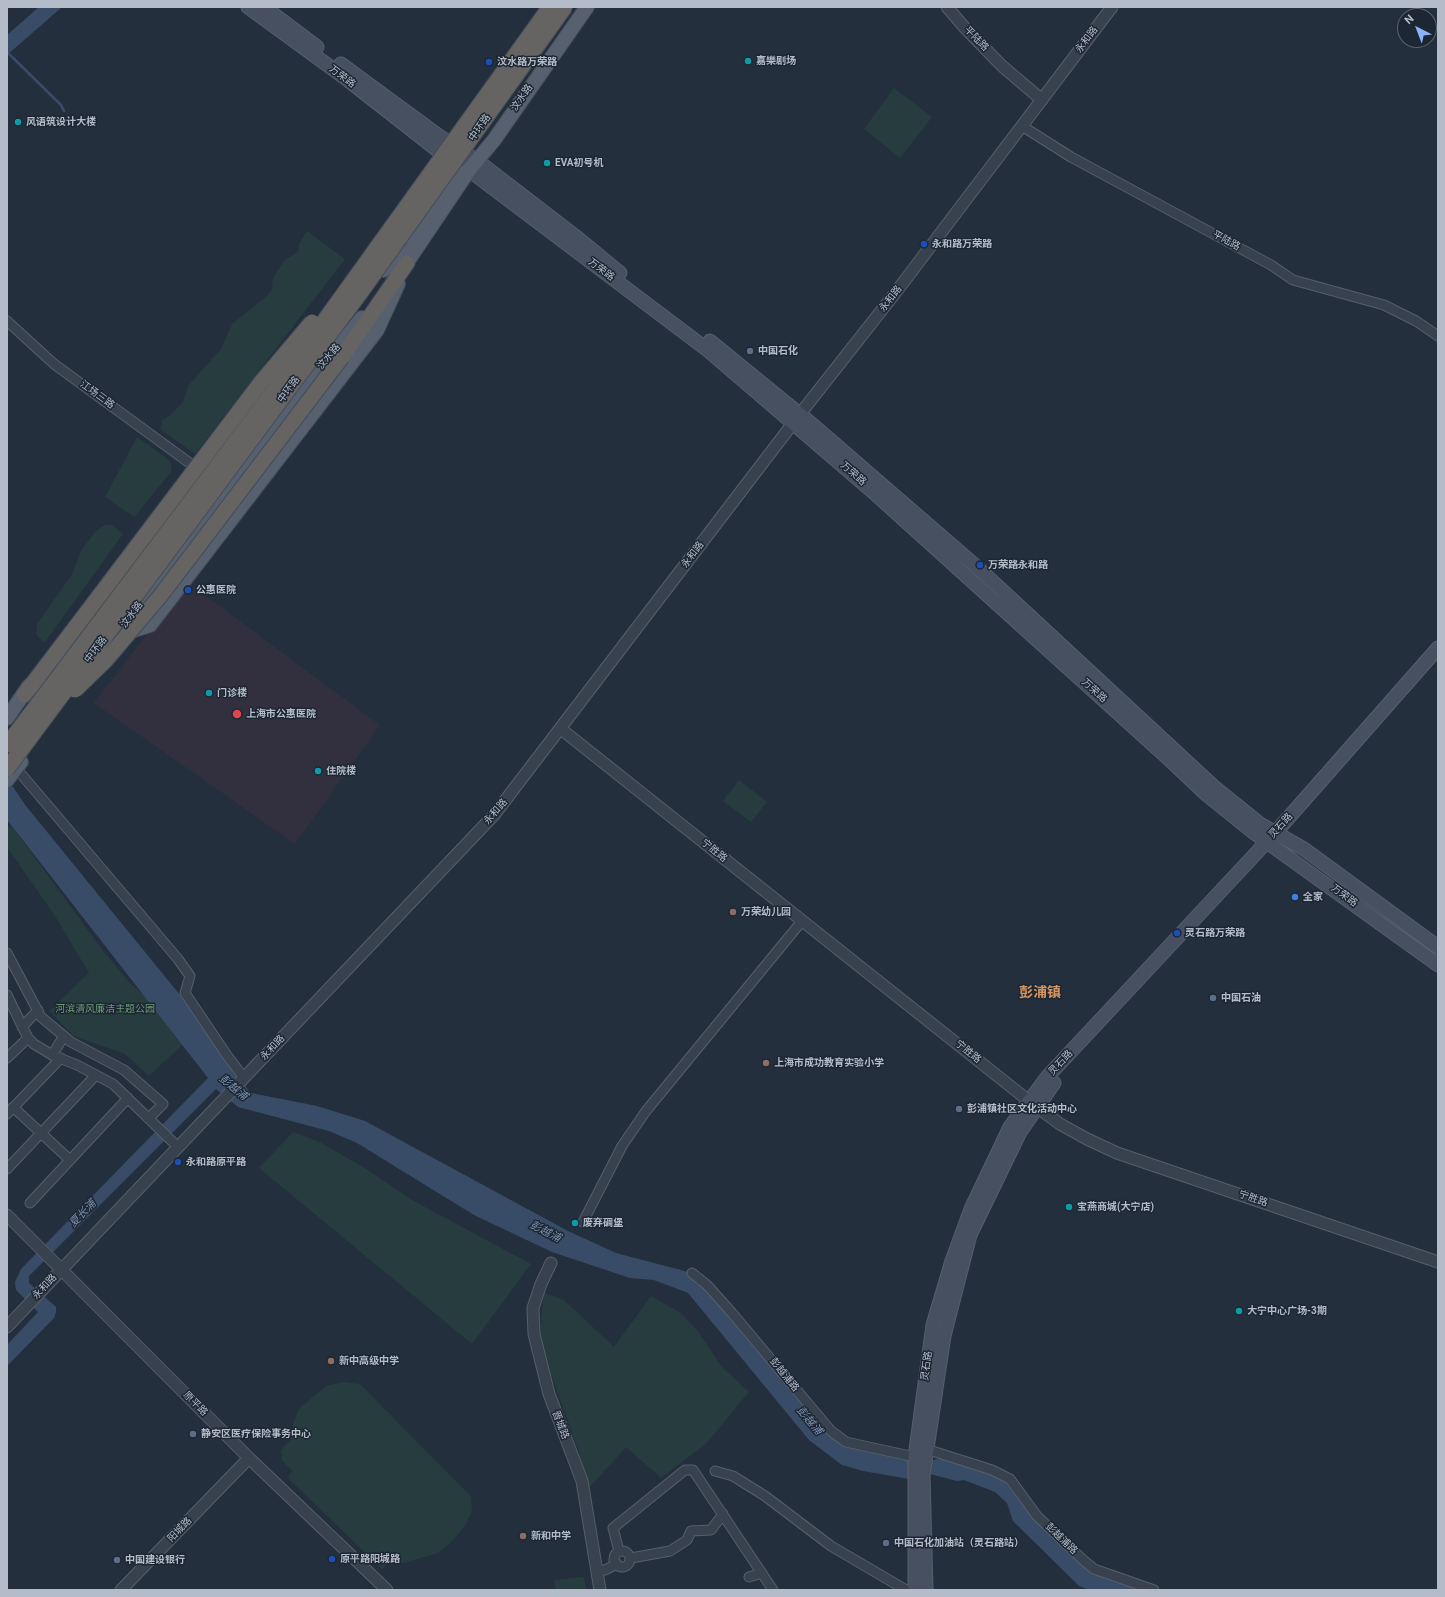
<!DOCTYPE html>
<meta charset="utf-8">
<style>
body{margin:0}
#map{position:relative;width:1445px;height:1597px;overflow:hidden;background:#242f3e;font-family:Roboto,sans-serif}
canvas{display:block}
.frame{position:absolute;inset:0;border:8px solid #b4bcc9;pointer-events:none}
.north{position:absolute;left:1397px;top:8px;width:40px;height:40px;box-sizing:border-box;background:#1d2633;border:1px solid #59626f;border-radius:50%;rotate:318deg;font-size:11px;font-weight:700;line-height:16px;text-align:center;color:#b4bcc9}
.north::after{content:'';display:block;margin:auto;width:14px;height:18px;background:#8ab4f8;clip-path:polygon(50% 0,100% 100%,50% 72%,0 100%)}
</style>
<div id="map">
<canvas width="1445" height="1597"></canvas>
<div class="frame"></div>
<div class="north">N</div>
</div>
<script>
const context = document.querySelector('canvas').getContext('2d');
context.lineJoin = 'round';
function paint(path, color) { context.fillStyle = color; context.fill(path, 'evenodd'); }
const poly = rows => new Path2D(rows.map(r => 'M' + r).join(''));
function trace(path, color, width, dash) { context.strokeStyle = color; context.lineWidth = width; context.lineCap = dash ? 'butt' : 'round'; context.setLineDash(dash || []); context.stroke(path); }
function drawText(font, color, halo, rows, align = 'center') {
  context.font = font + ' Roboto,"Noto Sans SC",sans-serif'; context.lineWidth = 3; context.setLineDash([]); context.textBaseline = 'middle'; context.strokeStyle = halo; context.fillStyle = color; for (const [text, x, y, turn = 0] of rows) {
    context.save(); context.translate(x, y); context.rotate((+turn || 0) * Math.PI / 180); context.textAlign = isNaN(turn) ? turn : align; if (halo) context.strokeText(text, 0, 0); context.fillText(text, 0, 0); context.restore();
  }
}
paint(poly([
 [187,582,380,725,295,844,94,703]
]), '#32303f');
paint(poly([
 [894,88,932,117,900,158,864,129],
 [307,231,345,259,195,454,161,430,162,420,169,416,183,402,188,386,221,349,232,324,267,296,273,288,272,282,275,274,285,260,298,252,299,244],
 [137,437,165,457,171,463,171,472,134,517,105,497],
 [105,525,112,525,123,534,45,642,41,640,36,634,37,624,72,574,82,549,96,531],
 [739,780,767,802,751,822,723,801],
 [11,825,104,952,129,982,156,1006,183,1044,149,1076,125,1054,74,1036,49,1011,89,973,55,916,7,847,7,829],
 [293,1132,320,1142,368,1170,412,1200,531,1264,472,1344,259,1168],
 [544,1293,564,1300,614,1347,651,1296,681,1313,698,1331,721,1366,749,1392,707,1443,661,1478,626,1447,588,1489,578,1449,549,1369,540,1331],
 [343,1382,360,1384,471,1496,472,1511,465,1526,451,1542,438,1553,404,1563,391,1562,382,1569,288,1478,292,1471,282,1460,281,1450,291,1440,293,1424,299,1409,326,1386],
 [584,1577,586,1590,556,1590,554,1580]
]), '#263c3f');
paint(poly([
 [39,7,62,7,7,55,7,35],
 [7,778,26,806,180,995,234,1073,251,1093,317,1106,365,1121,568,1231,616,1253,692,1273,846,1442,930,1461,943,1457,1001,1477,1033,1516,1082,1564,1146,1590,1090,1590,1079,1586,1013,1521,1007,1503,995,1492,964,1480,957,1481,930,1474,909,1479,863,1471,842,1465,809,1440,688,1293,654,1280,630,1278,552,1252,474,1215,357,1143,329,1131,238,1107,216,1089,29,1276,29,1283,56,1307,56,1312,54,1318,7,1366,7,1345,38,1312,16,1290,15,1282,21,1269,208,1078,11,825,7,820]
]), '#394c67');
trace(poly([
 [7,52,61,105,64,111]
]), '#394c67', 2.5);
const minor = poly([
 [1022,126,1071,157,1271,265,1293,280,1384,305,1416,321,1438,336],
 [7,321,54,364,191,464],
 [16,768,178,959,190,976,185,993,226,1054,244,1078],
 [7,953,41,1017,71,1042,124,1070,163,1104,149,1118],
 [7,995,28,1038,34,1044,52,1055,77,1065,113,1084,178,1147],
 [22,1027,38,1010],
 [52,1055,64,1036],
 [7,1058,28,1038],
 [13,1107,70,1160],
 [7,1114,61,1058],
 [7,1169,96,1075],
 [30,1203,128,1098],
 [583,1222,622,1146,646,1111,802,921],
 [692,1273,707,1285,732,1313,831,1431,846,1442,915,1457],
 [922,1450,926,1449,992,1470,1010,1479,1037,1516,1082,1559,1094,1569,1154,1590],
 [715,1471,733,1476,765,1496,831,1546,906,1590],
 [619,1551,613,1528,685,1470,693,1470,773,1590],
 '614 1559a8 8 0 1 1 16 0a8 8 0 1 1-16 0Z',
 [631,1558,670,1551,687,1540,691,1531,711,1530,723,1514],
 [597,1571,605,1570,617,1564],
 [749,1577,762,1573]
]);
const tertiary = poly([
 [947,7,965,28,1002,66,1042,100],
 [561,729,1029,1101,1060,1124,1087,1139,1117,1153,1438,1262],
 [7,1215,249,1458,387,1590],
 [551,1263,541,1284,533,1308,534,1334,549,1394,582,1481,600,1590],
 [7,1327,494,815,800,414,896,292,1112,7],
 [121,1590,249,1458]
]);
const secondary = poly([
 [248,7,348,80,440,152,451,157,469,170,709,351,871,490,1170,760,1206,794,1253,832,1438,965],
 [264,7,317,47],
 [341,64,439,136,476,160,580,240,620,273],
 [710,341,808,421,979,569,1213,786,1260,824,1304,849,1438,947],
 [915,1590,915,1457,933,1325,952,1261,971,1209,1010,1127,1048,1076,1275,833,1438,648],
 [926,1590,923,1475,944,1336,970,1235,1020,1132,1054,1083]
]);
const primary = poly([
 [408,238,459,172],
 [384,270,411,250],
 [401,271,469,170,494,140,587,7],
 [125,633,150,625,377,330,398,284],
 [101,656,319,370,362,318],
 [33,688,49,675,96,613],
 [7,718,29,686],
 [7,780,21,762]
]);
const trunk = poly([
 [342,357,407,263],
 [24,695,94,603]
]);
trace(minor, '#565f6c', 11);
trace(tertiary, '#565f6c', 13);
trace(secondary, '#565f6c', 15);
trace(primary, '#414a57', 16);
trace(trunk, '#434c59', 17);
trace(minor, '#38414e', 9);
trace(tertiary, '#38414e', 11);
trace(secondary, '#465061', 13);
trace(primary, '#56606e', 14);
trace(trunk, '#656462', 15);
const trunkBridge = poly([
 [94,603,262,381,312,322],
 [75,690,106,660,161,595,342,357],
 [7,745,281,381,550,7],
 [7,769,361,292,565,7]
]);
trace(trunkBridge, '#434c59', 17, []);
trace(trunkBridge, '#656462', 15);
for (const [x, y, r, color] of [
 [748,61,4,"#0f9aa8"],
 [489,62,4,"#1a4fb4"],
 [18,122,4,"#0f9aa8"],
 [547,163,4,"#0f9aa8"],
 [924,244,4,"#1a4fb4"],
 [750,351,4,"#5c6f8a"],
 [980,565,4,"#1a4fb4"],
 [188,590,4,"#1a4fb4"],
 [209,693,4,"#0f9aa8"],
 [237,714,5,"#e0444e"],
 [318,771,4,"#0f9aa8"],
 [1295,897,4,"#3f7fe0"],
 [733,912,4,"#8d6e63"],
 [1177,933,4,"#1a4fb4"],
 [1213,998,4,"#5c6f8a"],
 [766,1063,4,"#8d6e63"],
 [959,1109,4,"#5c6f8a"],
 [178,1162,4,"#1a4fb4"],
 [1069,1207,4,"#0f9aa8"],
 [575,1223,4,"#0f9aa8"],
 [1239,1311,4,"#0f9aa8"],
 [331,1361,4,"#8d6e63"],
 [193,1434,4,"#5c6f8a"],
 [523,1536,4,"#8d6e63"],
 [886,1543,4,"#5c6f8a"],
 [332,1559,4,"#1a4fb4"],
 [117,1560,4,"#5c6f8a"]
]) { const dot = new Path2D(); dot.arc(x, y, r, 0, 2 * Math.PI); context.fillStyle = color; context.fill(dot); trace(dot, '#1d2633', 1.5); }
drawText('10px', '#b4bcc9', '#1d2633', [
 ["平陆路",976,39,46],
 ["永和路",1087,40,-53],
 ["万荣路",342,77,37],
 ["汶水路",522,98,-55],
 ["中环路",480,128,-55],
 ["平陆路",1226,241,29],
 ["万荣路",601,270,37],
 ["永和路",891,299,-52],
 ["汶水路",329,357,-50],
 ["中环路",289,390,-54],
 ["江场三路",97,395,36],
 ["万荣路",853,474,41],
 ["永和路",693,555,-53],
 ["汶水路",132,615,-53],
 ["中环路",96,650,-53],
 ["万荣路",1094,691,42],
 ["永和路",496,812,-49],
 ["灵石路",1281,826,-48],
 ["宁胜路",714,851,39],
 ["万荣路",1344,896,36],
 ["永和路",273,1048,-47],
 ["宁胜路",968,1052,39],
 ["灵石路",1061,1063,-47],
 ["宁胜路",1253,1199,19],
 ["永和路",45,1287,-47],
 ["灵石路",927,1366,-82],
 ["彭越浦路",784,1375,51],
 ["原平路",195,1404,45],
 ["晋城路",560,1425,69],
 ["阳城路",180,1530,-46],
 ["彭越浦路",1061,1539,44]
]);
drawText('bold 10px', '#b4bcc9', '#1d2633', [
 ["嘉樂剧场",756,61],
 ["汶水路万荣路",497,62],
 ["风语筑设计大楼",26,122],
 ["EVA初号机",555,163],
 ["永和路万荣路",932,244],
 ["中国石化",758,351],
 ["万荣路永和路",988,565],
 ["公惠医院",196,590],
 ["门诊楼",217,693],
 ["上海市公惠医院",246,714],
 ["住院楼",326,771],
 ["全家",1303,897],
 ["万荣幼儿园",741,912],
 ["灵石路万荣路",1185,933],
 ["中国石油",1221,998],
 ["上海市成功教育实验小学",774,1063],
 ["彭浦镇社区文化活动中心",967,1109],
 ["永和路原平路",186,1162],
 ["宝燕商城(大宁店)",1077,1207],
 ["废弃碉堡",583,1223],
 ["大宁中心广场-3期",1247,1311],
 ["新中高级中学",339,1361],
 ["静安区医疗保险事务中心",201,1434],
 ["新和中学",531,1536],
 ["中国石化加油站（灵石路站）",894,1543],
 ["原平路阳城路",340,1559],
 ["中国建设银行",125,1560]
], 'left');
drawText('10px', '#6b9a76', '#1d2633', [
 ["河滨清风廉洁主题公园",105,1009]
]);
drawText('italic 11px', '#7c92b1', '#1d2633', [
 ["彭越浦",233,1088,39],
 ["夏长浦",83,1214,-46],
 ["彭越浦",545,1232,27],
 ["彭越浦",809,1421,50]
]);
drawText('bold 14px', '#d59563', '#1d2633', [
 ["彭浦镇",1040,993]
]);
</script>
